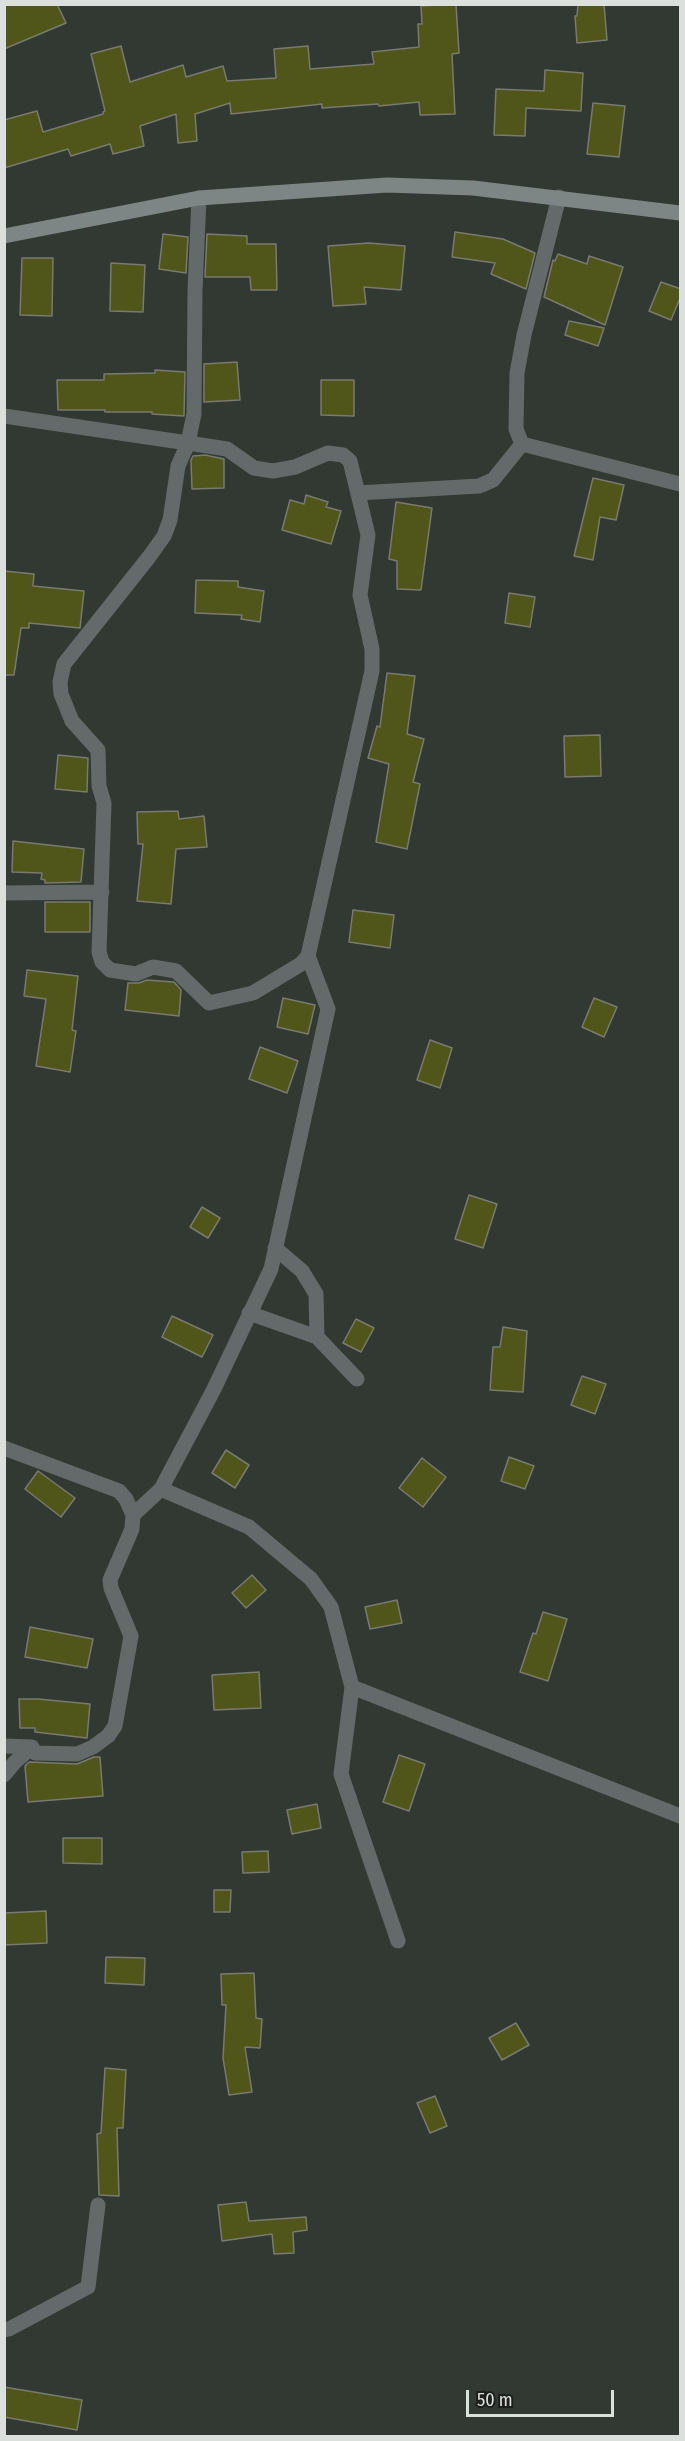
<!DOCTYPE html>
<style>
body{margin:0}
#map{position:relative;width:685px;height:2441px;overflow:hidden;background:#313932;font-family:"Fira Sans Condensed",sans-serif}
canvas{display:block}
.frame{position:absolute;inset:0;border:6px solid #dce0dc;pointer-events:none}
.scale{position:absolute;left:466px;top:2390px;width:148px;height:27px;box-sizing:border-box;border:3px solid #dce0dc;border-top:0;padding-left:8px;font-size:18px;line-height:21px;white-space:nowrap;color:#dce0dc;-webkit-text-stroke:4px #1c1f1c;paint-order:stroke}
</style>
<div id="map">
<canvas width="685" height="2441"></canvas>
<div class="frame"></div>
<div class="scale">50 m</div>
</div>
<script>
const context = document.querySelector('canvas').getContext('2d');
context.lineJoin = 'round';
function paint(path, color) { context.fillStyle = color; context.fill(path, 'evenodd'); }
const poly = rows => new Path2D(rows.map(r => 'M' + r).join(''));
function trace(path, color, width, dash) { context.strokeStyle = color; context.lineWidth = width; context.lineCap = dash ? 'butt' : 'round'; context.setLineDash(dash || []); context.stroke(path); }
const building = poly([
 [4,4,57,4,66,23,4,49,4,4],
 [456,4,459,53,452,54,455,114,420,115,419,102,379,106,378,104,322,108,322,104,231,114,230,103,195,114,197,141,178,143,176,114,140,126,144,146,113,154,110,144,71,156,68,149,4,168,4,120,37,111,43,132,103,114,103,112,105,111,91,54,121,46,130,82,183,65,186,77,223,66,227,81,276,78,274,49,308,46,310,69,374,64,372,52,419,47,418,24,422,24,421,6,456,4],
 [578,4,604,4,607,40,577,43,575,16,577,16,578,4],
 [545,70,583,73,581,111,526,108,525,136,494,135,496,89,544,91,545,70],
 [593,103,625,106,619,157,587,154,593,103],
 [455,232,503,239,535,253,526,289,491,274,495,263,452,257,455,232],
 [163,234,188,237,186,273,159,269,163,234],
 [207,234,247,236,247,244,276,244,277,290,251,290,250,277,205,277,207,234],
 [369,243,405,246,401,290,364,287,366,304,333,306,328,246,369,243],
 [558,254,587,264,589,256,623,267,605,325,544,297,553,260,555,261,558,254],
 [22,258,53,258,52,316,20,315,22,258],
 [111,263,145,265,143,312,110,311,111,263],
 [661,282,681,289,681,296,671,320,649,311,661,282],
 [569,321,604,328,598,346,565,335,569,321],
 [237,362,240,400,204,402,204,364,237,362],
 [155,370,185,372,184,416,152,414,152,412,105,412,105,410,58,410,57,380,104,380,104,374,155,373,155,370],
 [321,380,354,380,354,416,321,415,321,380],
 [205,455,224,459,224,488,192,489,191,460,193,456,205,455],
 [593,478,624,485,616,520,600,517,593,560,574,556,593,478],
 [306,495,328,502,326,507,341,511,331,544,282,530,290,500,304,504,306,495],
 [396,502,432,508,421,590,397,589,397,561,389,559,396,502],
 [4,571,34,574,33,586,84,591,80,628,29,623,29,628,21,628,14,675,4,675,4,571],
 [196,580,238,581,238,587,264,591,260,622,241,619,242,615,195,613,196,580],
 [509,593,535,597,530,627,505,623,509,593],
 [387,673,415,676,407,734,424,739,413,782,420,784,407,849,376,842,389,764,368,758,377,726,380,727,387,673],
 [600,735,601,776,565,777,564,736,600,735],
 [58,755,88,758,87,792,55,789,58,755],
 [178,811,179,819,204,816,207,847,176,849,171,904,137,901,143,844,138,844,137,812,178,811],
 [13,841,84,849,81,882,45,883,45,880,41,879,42,873,12,872,13,841],
 [45,902,90,902,90,932,45,932,45,902],
 [353,910,394,915,390,948,349,942,353,910],
 [27,970,78,976,72,1030,76,1031,70,1072,36,1066,46,999,24,996,27,970],
 [147,980,174,982,181,990,179,1016,125,1010,128,983,139,983,147,980],
 [283,998,315,1005,308,1034,277,1027,283,998],
 [594,998,617,1007,604,1037,582,1027,594,998],
 [430,1040,452,1048,440,1088,417,1080,430,1040],
 [260,1047,298,1061,287,1093,249,1079,260,1047],
 [469,1195,497,1204,483,1248,455,1239,469,1195],
 [202,1207,220,1218,208,1238,190,1227,202,1207],
 [172,1316,213,1335,202,1357,162,1337,172,1316],
 [356,1319,374,1328,361,1352,343,1343,356,1319],
 [503,1327,527,1331,523,1392,490,1390,493,1347,500,1347,503,1327],
 [582,1376,606,1384,595,1414,571,1405,582,1376],
 [226,1450,249,1465,235,1488,212,1473,226,1450],
 [509,1457,534,1466,525,1489,501,1481,509,1457],
 [422,1458,446,1477,423,1507,399,1488,422,1458],
 [38,1471,75,1498,61,1517,25,1489,38,1471],
 [252,1575,266,1590,246,1608,232,1593,252,1575],
 [397,1600,402,1623,370,1629,365,1607,397,1600],
 [543,1612,567,1619,548,1681,520,1672,533,1633,536,1634,543,1612],
 [30,1627,93,1639,87,1668,25,1657,30,1627],
 [259,1672,261,1708,214,1710,212,1675,259,1672],
 [19,1699,38,1699,90,1704,87,1738,35,1732,35,1728,20,1728,19,1699],
 [399,1755,425,1764,409,1811,383,1802,399,1755],
 [94,1757,100,1757,103,1796,28,1802,25,1766,29,1762,77,1764,94,1757],
 [317,1804,321,1828,292,1834,287,1810,317,1804],
 [63,1838,102,1838,102,1864,63,1863,63,1838],
 [268,1851,269,1872,243,1873,242,1852,268,1851],
 [214,1890,231,1890,230,1912,214,1912,214,1890],
 [46,1911,47,1943,4,1945,4,1913,46,1911],
 [106,1957,145,1958,144,1985,105,1983,106,1957],
 [254,1973,256,2018,262,2019,260,2048,245,2047,252,2092,229,2095,223,2058,226,2005,222,2005,221,1974,254,1973],
 [516,2023,529,2045,502,2060,489,2038,516,2023],
 [105,2068,126,2070,123,2128,117,2128,119,2196,99,2195,97,2134,101,2133,105,2068],
 [435,2096,447,2126,430,2133,417,2103,435,2096],
 [246,2202,249,2221,306,2217,307,2230,293,2232,294,2253,274,2254,272,2234,222,2241,218,2205,246,2202],
 [4,2387,82,2400,77,2430,4,2417,4,2387]
]);
paint(building, '#505619');
trace(building, '#797a70', 1.5);
trace(poly([
 [4,416,188,443,227,449,254,468,273,471,295,467,328,453,343,455,350,461,368,535,360,595,372,649,372,671,308,956,301,964,253,993,209,1003,176,971,153,967,136,974,110,970,102,962,99,952,104,803,99,786,98,750,72,721,61,694,60,682,64,664,149,557,164,536,170,520,178,466,188,443,194,414,195,290,199,198],
 [522,444,516,429,517,373,524,335,559,197],
 [522,444,680,484],
 [358,493,479,486,493,480,522,444],
 [4,893,102,892],
 [275,1248,302,1271,316,1294,317,1337,357,1379],
 [249,1313,317,1337],
 [4,1448,119,1491,126,1499,133,1515,132,1529,110,1580,111,1588,131,1636,115,1726,108,1736,93,1747,77,1754,35,1753,32,1747,15,1762,4,1775],
 [161,1489,249,1527,311,1579,331,1607,352,1687,341,1774,398,1941],
 [133,1515,161,1489,213,1391,271,1269,328,1009,308,956],
 [352,1687,680,1816],
 [4,1746,32,1747],
 [4,2330,9,2329,88,2287,98,2205]
]), '#646a69', 15);
trace(poly([
 [4,236,199,198,387,185,473,188,680,213]
]), '#7d8684', 15);
</script>
